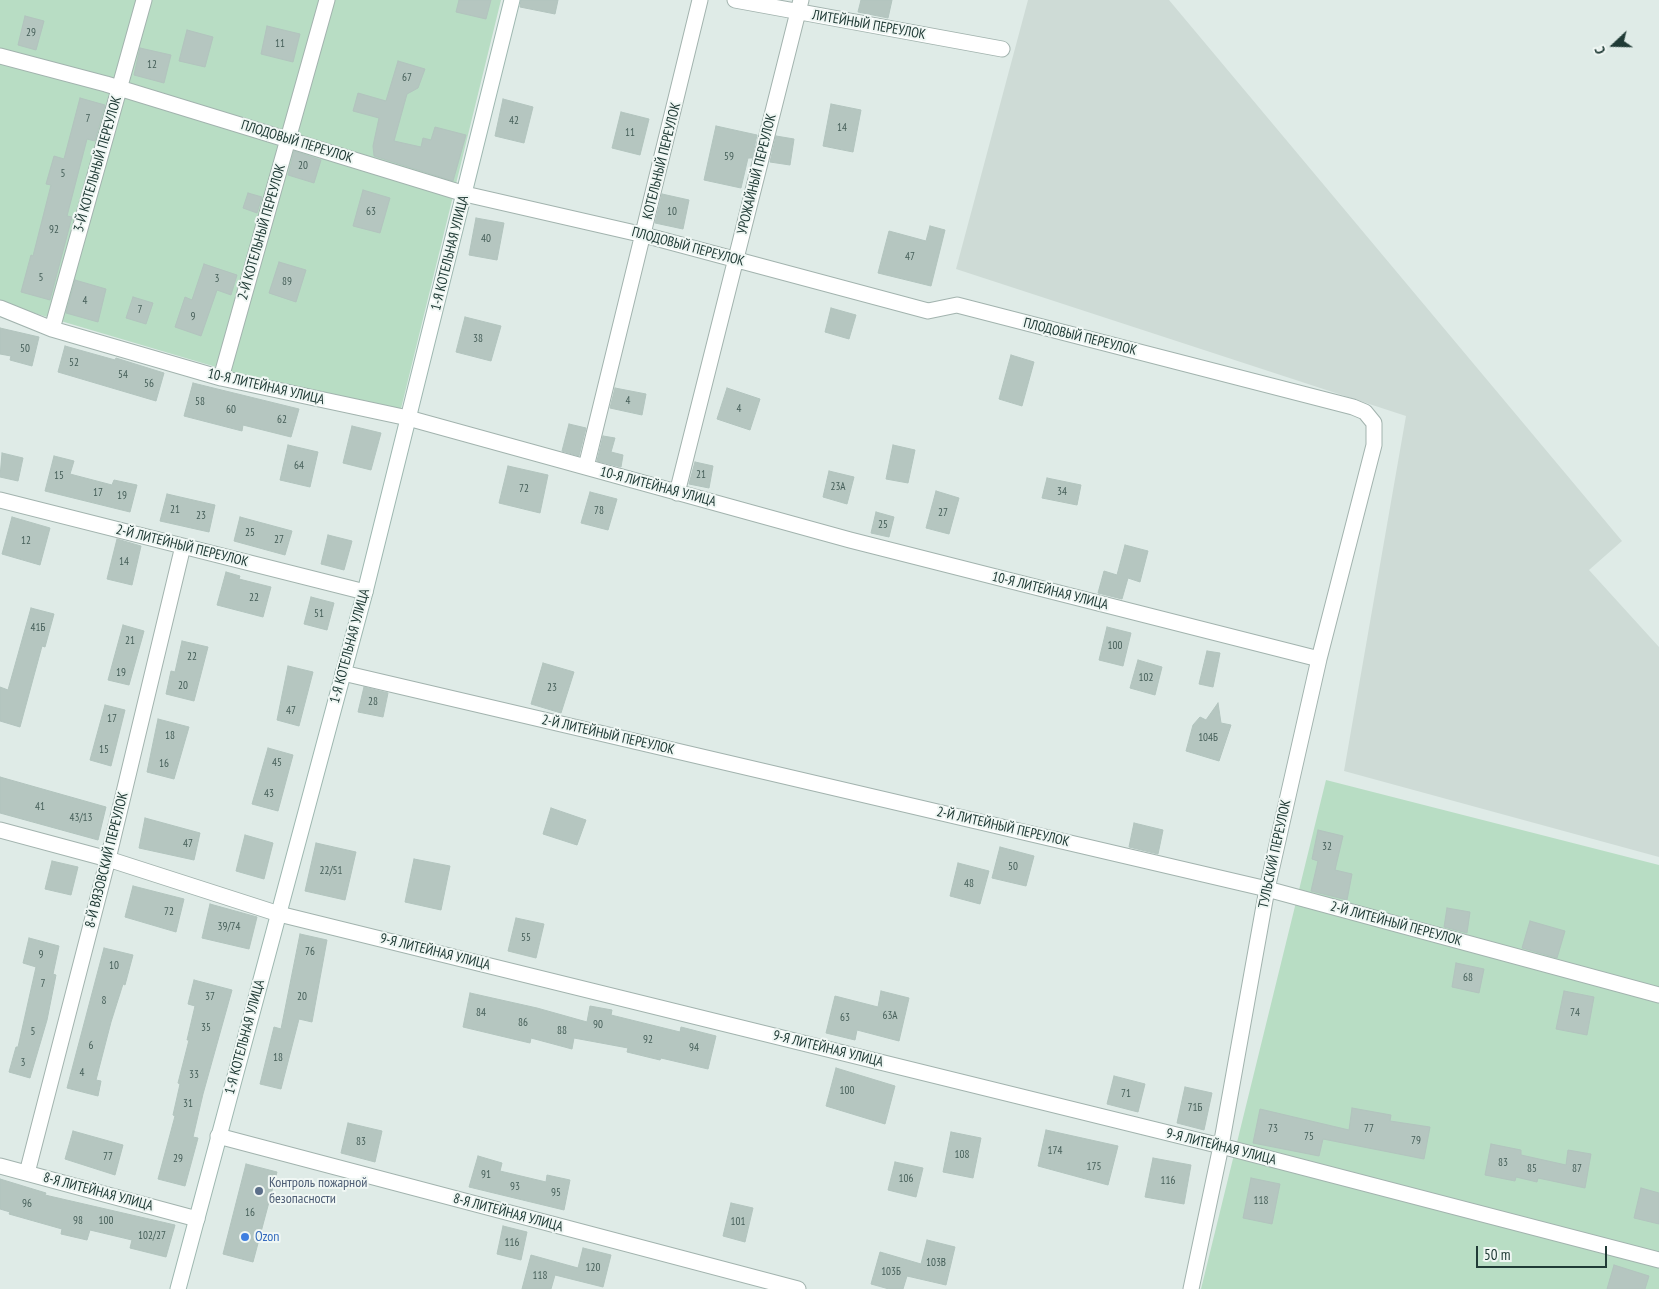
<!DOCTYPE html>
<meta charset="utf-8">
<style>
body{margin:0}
#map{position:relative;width:1659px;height:1289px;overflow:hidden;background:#dfebe7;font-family:"PT Sans Narrow",sans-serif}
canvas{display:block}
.north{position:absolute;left:1589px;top:20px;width:50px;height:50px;-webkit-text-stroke:4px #f0f7f4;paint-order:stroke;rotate:249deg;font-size:14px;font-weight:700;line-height:20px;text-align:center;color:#203b36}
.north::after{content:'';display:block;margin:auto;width:18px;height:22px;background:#203b36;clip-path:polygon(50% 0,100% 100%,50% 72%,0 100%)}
.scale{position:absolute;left:1476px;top:1246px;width:131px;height:22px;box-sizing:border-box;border:2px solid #203b36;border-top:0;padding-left:6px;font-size:15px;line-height:18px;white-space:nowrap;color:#203b36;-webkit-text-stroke:4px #f0f7f4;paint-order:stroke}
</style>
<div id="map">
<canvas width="1659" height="1289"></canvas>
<div class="north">С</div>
<div class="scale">50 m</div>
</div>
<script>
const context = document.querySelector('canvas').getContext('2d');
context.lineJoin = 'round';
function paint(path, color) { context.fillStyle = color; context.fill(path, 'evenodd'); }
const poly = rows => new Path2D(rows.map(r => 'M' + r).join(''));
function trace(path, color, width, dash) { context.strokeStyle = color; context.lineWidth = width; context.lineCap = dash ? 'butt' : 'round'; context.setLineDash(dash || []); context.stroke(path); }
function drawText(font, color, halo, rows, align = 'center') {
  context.font = font + ' "PT Sans Narrow",sans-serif'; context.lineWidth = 4; context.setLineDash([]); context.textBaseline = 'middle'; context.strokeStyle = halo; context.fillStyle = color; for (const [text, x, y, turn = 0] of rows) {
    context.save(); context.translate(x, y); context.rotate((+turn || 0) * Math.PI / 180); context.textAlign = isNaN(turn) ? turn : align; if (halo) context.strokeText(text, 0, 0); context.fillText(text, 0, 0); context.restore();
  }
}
paint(poly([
 [1028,0,1169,0,1622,541,1589,570,1659,647,1659,857,1344,771,1406,416,956,269]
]), '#cedbd6');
paint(poly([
 [0,0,501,0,398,421,0,303],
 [1326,780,1659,865,1659,1289,1201,1289]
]), '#b8ddc4');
const building = poly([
 [459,0,491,0,486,19,456,12,459,0],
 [521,0,558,0,555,14,520,7,521,0],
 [861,0,892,0,888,18,858,12,861,0],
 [25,16,44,21,36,50,18,45,25,16],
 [267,26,300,34,293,62,261,54,267,26],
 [187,30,213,37,205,67,179,61,187,30],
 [140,48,171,55,164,83,134,75,140,48],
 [398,61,425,69,418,88,407,94,394,141,421,147,423,138,431,140,435,127,466,135,453,181,374,156,373,146,379,118,353,111,358,93,386,101,398,61],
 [80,98,105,105,95,141,87,139,67,216,72,217,50,300,21,292,31,255,33,256,51,185,46,184,54,156,64,159,80,98],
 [503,99,533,107,524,143,495,136,503,99],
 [831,104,861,110,853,152,823,146,831,104],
 [621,112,649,119,640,155,612,148,621,112],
 [716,126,757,135,752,158,748,158,741,188,704,180,716,126],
 [776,136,794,139,790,165,770,162,776,136],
 [294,151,321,160,314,183,288,175,294,151],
 [363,190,390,198,380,233,353,226,363,190],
 [248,193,262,197,257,213,243,208,248,193],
 [662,194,689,200,683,229,655,223,662,194],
 [476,218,504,223,497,260,469,255,476,218],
 [930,226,945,230,931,286,878,273,889,231,926,241,930,226],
 [279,262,306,270,296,302,269,293,279,262],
 [204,264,237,275,231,295,217,290,201,336,175,327,185,297,192,300,204,264],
 [75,280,106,289,98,322,66,313,75,280],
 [133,297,153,303,146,324,126,318,133,297],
 [831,308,856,315,849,339,825,332,831,308],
 [465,317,501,326,491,361,456,352,465,317],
 [0,328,39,337,32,366,10,360,11,356,0,354,0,328],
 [65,346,115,360,116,358,164,373,156,401,58,372,65,346],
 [1011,355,1034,362,1022,406,999,399,1011,355],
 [193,383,299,409,291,437,243,425,242,431,184,416,193,383],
 [615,388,646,394,642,415,610,408,615,388],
 [727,388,760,399,750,430,717,419,727,388],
 [569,424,586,428,579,456,562,451,569,424],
 [352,426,381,433,371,470,343,463,352,426],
 [603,436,615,438,611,452,623,455,621,467,597,461,603,436],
 [288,445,318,452,310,487,280,480,288,445],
 [893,445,915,450,908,483,886,479,893,445],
 [2,453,23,458,18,481,0,477,2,453],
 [54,456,74,461,70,474,112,485,114,480,137,485,130,512,45,491,54,456],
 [695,462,713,466,709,488,689,484,695,462],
 [508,466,548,475,540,513,499,503,508,466],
 [829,471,854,477,847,504,823,497,829,471],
 [1047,478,1081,485,1077,505,1042,498,1047,478],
 [936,491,959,498,949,534,926,528,936,491],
 [590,492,617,499,608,530,581,523,590,492],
 [167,494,215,505,209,532,160,521,167,494],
 [876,512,894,517,889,537,871,533,876,512],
 [12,517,50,528,40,565,2,554,12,517],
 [240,517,292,531,285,555,234,541,240,517],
 [328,535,352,541,344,570,321,564,328,535],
 [117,539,141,546,132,585,107,579,117,539],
 [1125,545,1148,551,1140,582,1128,578,1122,599,1098,593,1104,571,1117,575,1125,545],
 [226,572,240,576,239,579,271,587,263,617,217,605,226,572],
 [311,597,334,603,327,630,304,624,311,597],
 [31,608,54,614,45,647,42,646,20,727,0,721,0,687,8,690,31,608],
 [123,625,144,631,129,685,108,680,123,625],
 [1107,627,1131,633,1123,666,1099,660,1107,627],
 [182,641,208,647,194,701,166,694,171,671,175,672,182,641],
 [1207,651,1220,653,1213,687,1199,684,1207,651],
 [1138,660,1162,667,1155,695,1130,688,1138,660],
 [543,663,574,672,561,713,531,704,543,663],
 [288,666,313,672,299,726,277,720,288,666],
 [364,687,388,693,383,717,358,712,364,687],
 [1218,703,1221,723,1231,725,1219,761,1186,751,1193,725,1200,717,1206,720,1218,703],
 [105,705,125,710,111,766,90,760,105,705],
 [158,719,189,727,174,779,147,772,158,719],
 [268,748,293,755,278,811,252,804,268,748],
 [0,777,106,807,98,840,0,813,0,777],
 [551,808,586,820,577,845,543,834,551,808],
 [145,818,200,833,194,860,139,848,145,818],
 [1134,823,1163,830,1158,854,1129,847,1134,823],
 [1318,830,1343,836,1335,870,1352,874,1347,900,1311,891,1318,861,1312,859,1318,830],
 [245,835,273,843,264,879,236,871,245,835],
 [316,843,356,852,345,900,305,891,316,843],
 [1000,847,1034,856,1026,886,992,878,1000,847],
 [414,859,450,866,441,910,405,902,414,859],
 [52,861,78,867,71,895,45,889,52,861],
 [958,863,989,871,980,904,950,896,958,863],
 [133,886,184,899,176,932,125,917,133,886],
 [210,904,257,917,249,949,202,938,210,904],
 [1447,908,1470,912,1467,933,1444,927,1447,908],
 [516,918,544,924,536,958,508,951,516,918],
 [1530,921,1565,931,1557,958,1522,948,1530,921],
 [300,934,327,940,312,1022,299,1019,281,1089,260,1084,274,1027,281,1029,300,934],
 [29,938,59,946,53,974,56,975,47,1020,30,1078,9,1072,16,1047,18,1047,36,967,23,963,29,938],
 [104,948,133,955,125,985,123,984,111,1022,96,1080,101,1081,98,1096,67,1088,104,948],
 [1456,963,1484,969,1479,993,1452,987,1456,963],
 [194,980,232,990,203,1094,193,1137,198,1138,185,1186,158,1179,175,1116,173,1115,180,1084,178,1083,189,1040,187,1040,195,1006,188,1004,194,980],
 [881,991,909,998,899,1041,857,1030,855,1040,826,1033,835,996,878,1007,881,991],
 [1564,991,1594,997,1587,1035,1556,1029,1564,991],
 [470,993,537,1008,587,1022,590,1006,612,1010,611,1015,680,1032,681,1027,716,1036,708,1069,661,1058,660,1060,627,1052,628,1048,574,1038,572,1049,531,1038,530,1043,463,1027,470,993],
 [836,1068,895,1086,885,1124,826,1106,836,1068],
 [1114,1076,1145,1084,1138,1112,1107,1104,1114,1076],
 [1185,1087,1212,1093,1204,1130,1177,1123,1185,1087],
 [1352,1108,1391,1115,1390,1121,1430,1127,1424,1159,1323,1139,1319,1156,1253,1143,1260,1109,1349,1130,1352,1108],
 [348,1123,382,1131,375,1162,341,1153,348,1123],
 [1046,1130,1118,1146,1108,1185,1038,1166,1046,1130],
 [73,1131,123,1145,115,1175,65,1159,73,1131],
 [951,1132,981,1138,973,1178,943,1172,951,1132],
 [1491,1144,1521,1150,1521,1155,1566,1165,1568,1150,1591,1154,1585,1188,1538,1178,1537,1182,1516,1177,1515,1181,1485,1175,1491,1144],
 [478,1156,502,1163,500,1171,546,1182,547,1175,570,1180,564,1210,469,1187,478,1156],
 [1153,1158,1191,1165,1184,1204,1145,1197,1153,1158],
 [895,1162,923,1168,916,1197,888,1190,895,1162],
 [246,1164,277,1172,253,1262,223,1254,246,1164],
 [1251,1178,1280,1184,1272,1224,1243,1218,1251,1178],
 [0,1179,46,1193,45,1195,175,1225,166,1257,130,1248,132,1240,90,1230,87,1240,61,1234,62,1229,9,1214,10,1212,0,1209,0,1179],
 [1641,1188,1659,1193,1659,1224,1634,1218,1641,1188],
 [731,1203,753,1208,745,1242,723,1236,731,1203],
 [503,1226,527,1232,521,1260,497,1254,503,1226],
 [927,1240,955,1247,946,1285,907,1276,903,1289,889,1289,871,1284,880,1252,921,1264,927,1240],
 [583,1248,611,1255,603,1287,555,1275,551,1289,522,1289,531,1255,578,1268,583,1248],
 [1614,1265,1649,1276,1645,1289,1607,1289,1614,1265]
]);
paint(building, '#b5c6c0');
trace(building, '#b2c4be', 1);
const street = poly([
 [735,0,1002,49],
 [0,56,106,84,465,194,644,235,928,311,957,305,1353,407,1365,412,1374,423,1374,445,1319,659,1267,889,1221,1146,1191,1289],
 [0,308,52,329,221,378,408,418,850,540,1319,659],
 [52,329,144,0],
 [221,378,327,0],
 [586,467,700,0],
 [677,493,801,0],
 [0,500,365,592],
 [343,673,1267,889,1659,995],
 [0,830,108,859,279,914,1221,1146,1659,1260],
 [218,1136,798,1289],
 [0,1166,197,1219],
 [27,1173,108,859,183,546]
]);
const secondary = poly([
 [178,1289,365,592,512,0]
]);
trace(street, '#a2b3ae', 17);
trace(secondary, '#9eb7b0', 17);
trace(street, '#fff', 15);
trace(secondary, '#fff', 15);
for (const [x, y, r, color] of [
 [259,1191,5,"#5c6f8a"],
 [245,1237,5,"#3f7fe0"]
]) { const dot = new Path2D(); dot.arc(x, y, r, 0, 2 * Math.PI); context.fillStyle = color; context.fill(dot); trace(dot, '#f0f7f4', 2); }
drawText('11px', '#455e58', null, [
 ["29",31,33],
 ["11",280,44],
 ["12",152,65],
 ["67",407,78],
 ["7",88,119],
 ["42",514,121],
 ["14",842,128],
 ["11",630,133],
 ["59",729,157],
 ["20",303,166],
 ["5",63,174],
 ["63",371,212],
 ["10",672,212],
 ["92",54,230],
 ["40",486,239],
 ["47",910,257],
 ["5",41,278],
 ["3",217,279],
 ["89",287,282],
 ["4",85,301],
 ["7",140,310],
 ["9",193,317],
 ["38",478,339],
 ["50",25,349],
 ["52",74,363],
 ["54",123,375],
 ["56",149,384],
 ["4",628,401],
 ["58",200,402],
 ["4",739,409],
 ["60",231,410],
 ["62",282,420],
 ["64",299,466],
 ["21",701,475],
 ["15",59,476],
 ["23А",838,487],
 ["72",524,489],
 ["34",1062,492],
 ["17",98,493],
 ["19",122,496],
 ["21",175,510],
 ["78",599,511],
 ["27",943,513],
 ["23",201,516],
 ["25",883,525],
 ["25",250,533],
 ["27",279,540],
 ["12",26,541],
 ["14",124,562],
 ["22",254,598],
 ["51",319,614],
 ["41Б",38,628],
 ["21",130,641],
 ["100",1115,646],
 ["22",192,657],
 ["19",121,673],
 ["102",1146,678],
 ["20",183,686],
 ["23",552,688],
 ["28",373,702],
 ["47",291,711],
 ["17",112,719],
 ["18",170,736],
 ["104Б",1208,738],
 ["15",104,750],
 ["45",277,763],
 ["16",164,764],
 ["43",269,794],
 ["41",40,807],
 ["43/13",81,818],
 ["47",188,844],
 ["32",1327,847],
 ["50",1013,867],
 ["22/51",331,871],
 ["48",969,884],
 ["72",169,912],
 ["39/74",229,927],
 ["55",526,938],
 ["76",310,952],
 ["9",41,955],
 ["10",114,966],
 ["68",1468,978],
 ["7",43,984],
 ["37",210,997],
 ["20",302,997],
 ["8",104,1001],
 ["84",481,1013],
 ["74",1575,1013],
 ["63А",890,1016],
 ["63",845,1018],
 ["86",523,1023],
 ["90",598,1025],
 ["35",206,1028],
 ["88",562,1031],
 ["5",33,1032],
 ["92",648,1040],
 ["6",91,1046],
 ["94",694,1048],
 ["18",278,1058],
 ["3",23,1063],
 ["4",82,1073],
 ["33",194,1075],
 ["100",847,1091],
 ["71",1126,1094],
 ["31",188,1104],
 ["71Б",1195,1108],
 ["73",1273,1129],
 ["77",1369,1129],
 ["75",1309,1137],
 ["79",1416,1141],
 ["83",361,1142],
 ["174",1055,1151],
 ["108",962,1155],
 ["77",108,1157],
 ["29",178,1159],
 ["83",1503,1163],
 ["175",1094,1167],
 ["85",1532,1169],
 ["87",1577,1169],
 ["91",486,1175],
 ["106",906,1179],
 ["116",1168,1181],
 ["93",515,1187],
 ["95",556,1193],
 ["118",1261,1201],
 ["96",27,1204],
 ["16",250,1213],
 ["98",78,1221],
 ["100",106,1221],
 ["101",738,1222],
 ["102/27",152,1236],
 ["116",512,1243],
 ["103В",936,1263],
 ["120",593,1268],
 ["103Б",891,1272],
 ["118",540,1276]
]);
drawText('14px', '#203b36', '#f0f7f4', [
 ["ЛИТЕЙНЫЙ ПЕРЕУЛОК",869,25,10],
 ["ПЛОДОВЫЙ ПЕРЕУЛОК",297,142,17],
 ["КОТЕЛЬНЫЙ ПЕРЕУЛОК",662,161,-76],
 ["3-Й КОТЕЛЬНЫЙ ПЕРЕУЛОК",98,164,-74],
 ["УРОЖАЙНЫЙ ПЕРЕУЛОК",757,174,-76],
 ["2-Й КОТЕЛЬНЫЙ ПЕРЕУЛОК",262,232,-74],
 ["ПЛОДОВЫЙ ПЕРЕУЛОК",688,247,15],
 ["1-Я КОТЕЛЬНАЯ УЛИЦА",450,253,-76],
 ["ПЛОДОВЫЙ ПЕРЕУЛОК",1080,337,14],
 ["10-Я ЛИТЕЙНАЯ УЛИЦА",266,387,13],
 ["10-Я ЛИТЕЙНАЯ УЛИЦА",658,487,15],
 ["2-Й ЛИТЕЙНЫЙ ПЕРЕУЛОК",182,546,14],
 ["10-Я ЛИТЕЙНАЯ УЛИЦА",1050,591,14],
 ["1-Я КОТЕЛЬНАЯ УЛИЦА",350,646,-75],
 ["2-Й ЛИТЕЙНЫЙ ПЕРЕУЛОК",608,735,13],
 ["2-Й ЛИТЕЙНЫЙ ПЕРЕУЛОК",1003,827,13],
 ["ТУЛЬСКИЙ ПЕРЕУЛОК",1275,854,-78],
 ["8-Й ВЯЗОВСКИЙ ПЕРЕУЛОК",107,860,-76],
 ["2-Й ЛИТЕЙНЫЙ ПЕРЕУЛОК",1396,924,15],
 ["9-Я ЛИТЕЙНАЯ УЛИЦА",435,952,14],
 ["1-Я КОТЕЛЬНАЯ УЛИЦА",245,1037,-75],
 ["9-Я ЛИТЕЙНАЯ УЛИЦА",828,1049,14],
 ["9-Я ЛИТЕЙНАЯ УЛИЦА",1221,1147,14],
 ["8-Я ЛИТЕЙНАЯ УЛИЦА",98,1192,15],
 ["8-Я ЛИТЕЙНАЯ УЛИЦА",508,1213,15]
]);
drawText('14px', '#4e5e75', '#f0f7f4', [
 ["Контроль пожарной",269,1183],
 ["безопасности",269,1199]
], 'left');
drawText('14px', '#366cbe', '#f0f7f4', [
 ["Ozon",255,1237]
], 'left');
</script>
